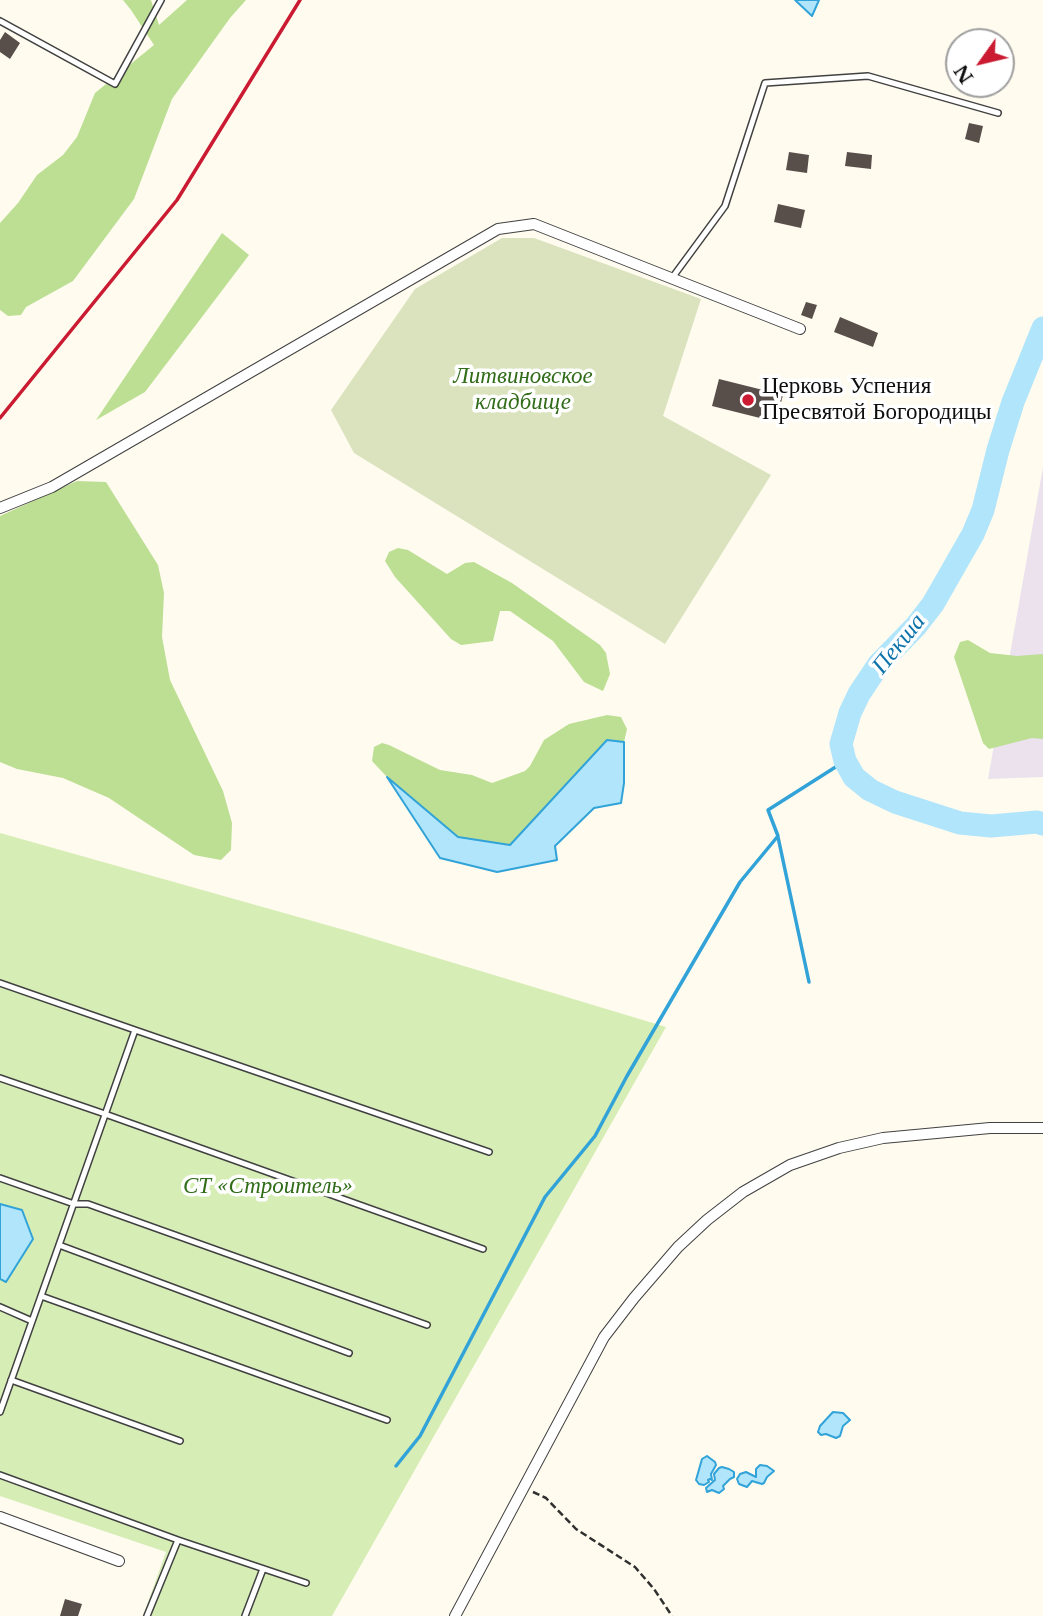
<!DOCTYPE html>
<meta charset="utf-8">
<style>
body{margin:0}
#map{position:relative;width:1043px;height:1616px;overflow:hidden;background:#fffbef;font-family:"Libre Baskerville",serif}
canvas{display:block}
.north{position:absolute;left:945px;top:28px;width:70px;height:70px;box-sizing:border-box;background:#fff;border:2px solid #9f9f9f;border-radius:50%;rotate:236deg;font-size:19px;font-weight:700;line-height:28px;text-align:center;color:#0e0e0e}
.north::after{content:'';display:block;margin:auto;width:24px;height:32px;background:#ca1b32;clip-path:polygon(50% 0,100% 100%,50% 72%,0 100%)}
</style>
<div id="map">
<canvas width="1043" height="1616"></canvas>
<div class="north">N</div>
</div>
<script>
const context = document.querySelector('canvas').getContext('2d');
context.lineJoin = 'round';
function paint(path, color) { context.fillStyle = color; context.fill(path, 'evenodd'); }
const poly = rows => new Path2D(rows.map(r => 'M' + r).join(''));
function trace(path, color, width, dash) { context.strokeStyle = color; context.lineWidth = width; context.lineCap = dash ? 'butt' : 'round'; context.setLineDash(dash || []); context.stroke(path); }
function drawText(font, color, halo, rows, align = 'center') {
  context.font = font + ' "Libre Baskerville",serif'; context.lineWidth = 7; context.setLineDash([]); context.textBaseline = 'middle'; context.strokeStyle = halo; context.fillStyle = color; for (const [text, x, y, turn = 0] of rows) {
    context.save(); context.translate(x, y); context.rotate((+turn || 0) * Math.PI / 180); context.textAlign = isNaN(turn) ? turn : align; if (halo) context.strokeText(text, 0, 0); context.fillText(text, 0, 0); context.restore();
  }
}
paint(poly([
 [1043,467,1043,777,988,779]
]), '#ebe2ee');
paint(poly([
 [0,833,348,931,666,1027,332,1616,143,1616,166,1552,0,1496]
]), '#d7edb6');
paint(poly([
 [123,0,151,0,159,25,187,0,246,0,230,18,172,99,134,199,73,281,26,307,21,315,8,316,0,310,0,223,18,203,37,175,63,155,77,137,95,93,154,45,131,10],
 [222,233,249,255,145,392,96,420],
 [77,481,106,482,158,565,164,593,162,637,170,680,223,791,232,823,231,850,221,860,194,855,109,798,63,778,17,769,0,762,0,516],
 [398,548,408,550,447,574,465,563,474,562,512,583,600,645,606,653,610,674,603,691,584,682,553,641,510,611,500,611,493,641,461,645,451,639,395,577,385,561,389,552],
 [968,640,990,653,1017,656,1043,654,1043,739,1032,738,989,749,983,743,954,657,960,642],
 [607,715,621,717,627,729,624,742,607,740,511,845,458,837,387,777,372,761,374,747,382,743,389,745,440,770,472,775,492,783,525,771,530,766,544,740,569,724]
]), '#bcdf93');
paint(poly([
 [502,238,534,238,701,299,663,416,771,475,665,644,354,453,331,410,415,289]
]), '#dae3be');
const water = poly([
 [795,0,819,0,812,16,795,0],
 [607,740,624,742,624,783,621,803,594,808,555,846,557,860,497,872,440,858,387,777,458,837,510,845,607,740],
 [0,1204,22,1210,33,1239,6,1282,0,1279,0,1204],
 [833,1412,843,1413,850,1420,843,1426,840,1436,836,1438,826,1434,821,1435,818,1432,820,1426,833,1412],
 [707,1456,715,1462,716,1465,711,1474,712,1480,710,1479,708,1480,709,1482,704,1485,699,1484,696,1480,702,1459,707,1456],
 [760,1465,767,1466,774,1471,767,1477,764,1483,762,1484,752,1481,747,1487,739,1484,737,1479,740,1474,746,1472,756,1477,756,1469,760,1465],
 [722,1467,729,1469,734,1472,734,1477,730,1479,723,1486,724,1489,719,1493,712,1490,707,1492,706,1488,715,1480,714,1474,719,1468,722,1467]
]);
paint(water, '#b0e5fb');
trace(water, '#31a3d8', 2);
trace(poly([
 [778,837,809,982],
 [396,1466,420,1436,545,1197,595,1136,627,1076,740,882,778,836,768,810,845,761]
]), '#31a3d8', 3.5);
trace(poly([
 [1043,328,1013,402,998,450,983,510,973,534,933,604,916,626,879,664,859,694,850,713,841,744,845,761,854,777,870,790,895,802,960,823,991,826,1037,822,1043,824]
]), '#b0e5fb', 23);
paint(poly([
 [5,32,20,43,10,59,0,52,0,40],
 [969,123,983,126,979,143,965,139],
 [789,152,809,155,807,173,786,170],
 [847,152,872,155,871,169,845,166],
 [778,204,805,210,801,228,774,222],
 [806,302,817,305,812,319,801,315],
 [840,317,878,333,873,347,834,332],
 [719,379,783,395,776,422,712,406],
 [65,1599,82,1604,78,1616,60,1616]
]), '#584e4a');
const service = poly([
 [0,21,115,84,161,0],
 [672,278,725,206,765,83,868,76,998,113],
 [0,983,135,1030,0,1412],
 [135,1030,489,1152],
 [0,1078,105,1114,483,1249],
 [0,1178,74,1204,88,1204,427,1325],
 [59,1245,349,1353],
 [41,1296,387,1420],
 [0,1307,32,1321],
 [11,1380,180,1441],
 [0,1475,178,1540,147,1616],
 [178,1540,306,1583],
 [245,1616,263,1569]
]);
const minor = poly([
 [0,508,52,487,498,229,534,224,800,329],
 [0,1517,119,1561],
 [455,1616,604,1337,634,1298,678,1247,707,1220,743,1192,790,1165,839,1148,883,1138,990,1128,1043,1128]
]);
trace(service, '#414141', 8);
trace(minor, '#414141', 12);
trace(poly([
 [533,1492,546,1498,576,1529,635,1567,654,1589,672,1616]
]), '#303030', 2.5, [7, 3.5]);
trace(service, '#fff', 5);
trace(minor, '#fff', 10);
trace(poly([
 [0,418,177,200,300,0]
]), '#ca1b32', 3.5);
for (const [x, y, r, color] of [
 [748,400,7,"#ca1b32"]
]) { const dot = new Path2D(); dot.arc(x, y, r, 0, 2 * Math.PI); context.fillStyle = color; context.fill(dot); trace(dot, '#fff', 2.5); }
drawText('italic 23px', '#316c19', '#fff', [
 ["Литвиновское",523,377],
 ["кладбище",523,403],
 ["СТ «Строитель»",268,1187]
]);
drawText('23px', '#0e0e0e', '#fff', [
 ["Церковь Успения",762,387],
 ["Пресвятой Богородицы",762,413]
], 'left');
drawText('italic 24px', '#0d73aa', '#fff', [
 ["Пекша",899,644,-51]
]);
</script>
